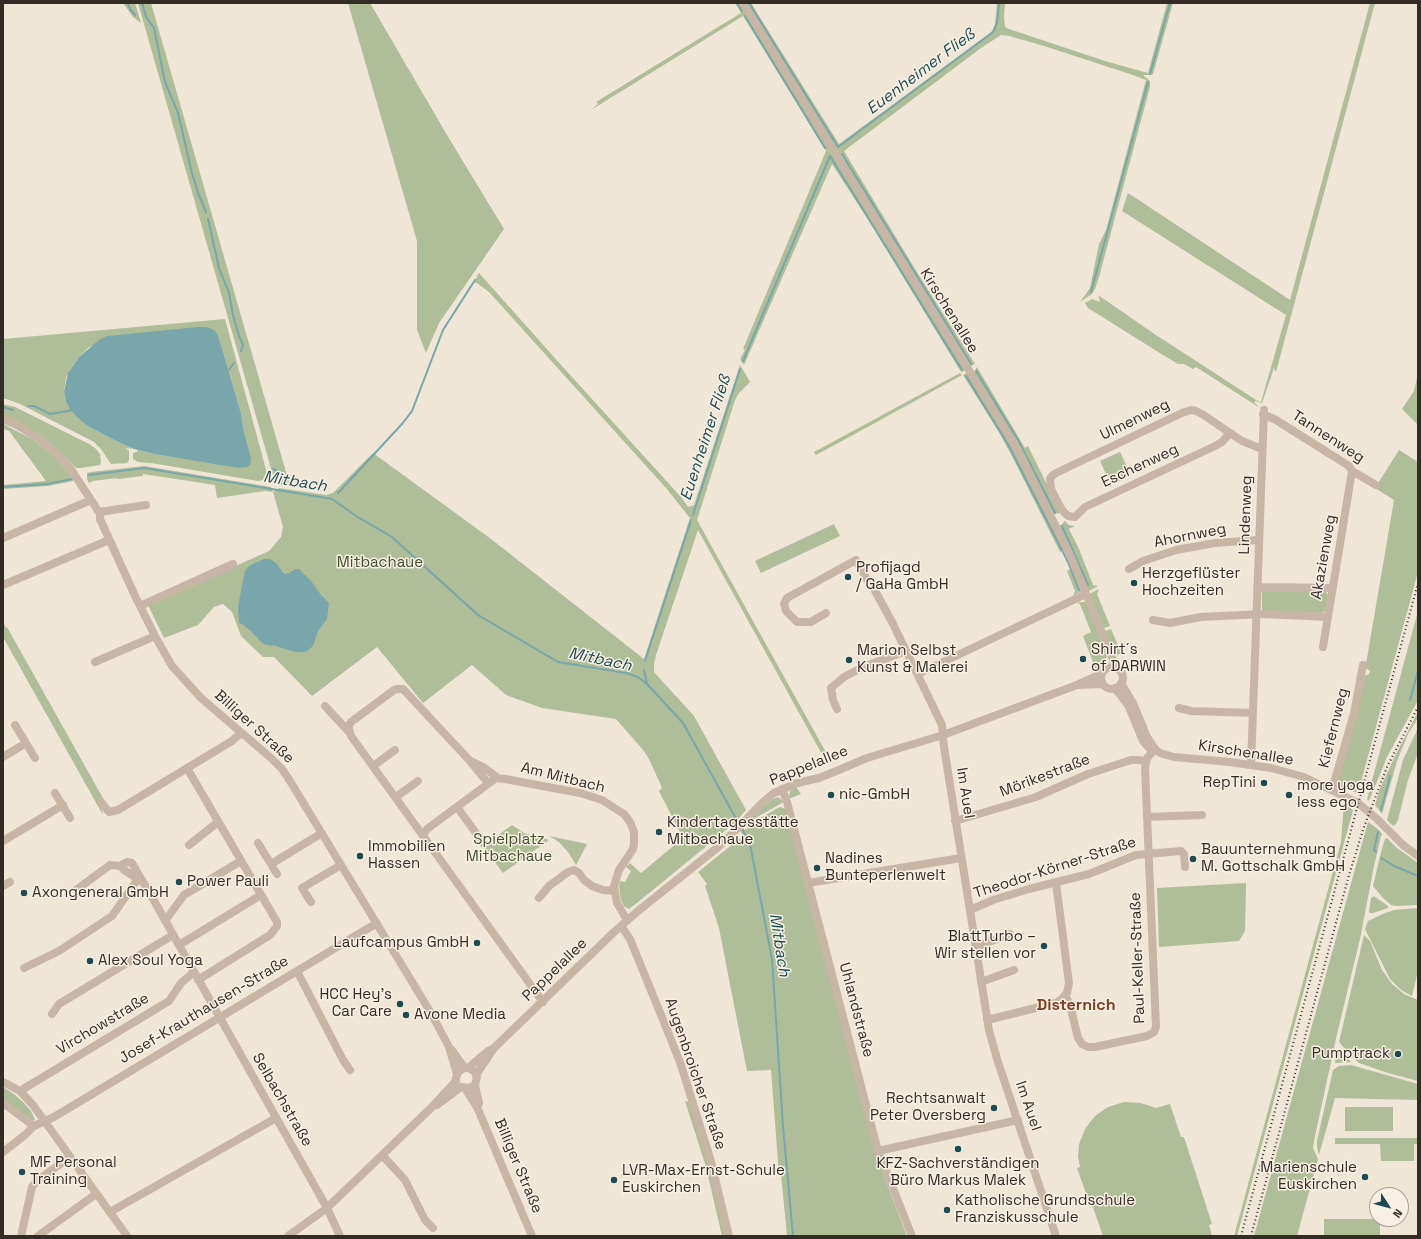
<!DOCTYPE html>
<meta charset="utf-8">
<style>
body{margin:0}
#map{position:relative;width:1421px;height:1239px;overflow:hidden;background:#efe6d8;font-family:"Space Grotesk",sans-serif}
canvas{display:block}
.frame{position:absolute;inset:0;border:4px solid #332b26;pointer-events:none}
.north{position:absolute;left:1369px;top:1187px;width:40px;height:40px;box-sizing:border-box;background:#f8f0e4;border:1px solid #a9a198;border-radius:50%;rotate:126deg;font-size:11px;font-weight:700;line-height:16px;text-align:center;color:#332b26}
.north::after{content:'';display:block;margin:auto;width:14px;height:18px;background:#1e4b52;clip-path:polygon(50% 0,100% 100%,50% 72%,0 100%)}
</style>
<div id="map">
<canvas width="1421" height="1239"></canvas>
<div class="frame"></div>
<div class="north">N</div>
</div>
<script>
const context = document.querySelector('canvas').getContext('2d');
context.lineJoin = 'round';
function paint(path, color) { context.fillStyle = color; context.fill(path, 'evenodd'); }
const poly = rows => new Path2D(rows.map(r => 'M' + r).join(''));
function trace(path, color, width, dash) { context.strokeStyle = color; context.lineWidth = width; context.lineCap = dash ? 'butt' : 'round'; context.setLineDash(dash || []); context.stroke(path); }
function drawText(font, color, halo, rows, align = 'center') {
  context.font = font + ' "Space Grotesk",sans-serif'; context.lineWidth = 3; context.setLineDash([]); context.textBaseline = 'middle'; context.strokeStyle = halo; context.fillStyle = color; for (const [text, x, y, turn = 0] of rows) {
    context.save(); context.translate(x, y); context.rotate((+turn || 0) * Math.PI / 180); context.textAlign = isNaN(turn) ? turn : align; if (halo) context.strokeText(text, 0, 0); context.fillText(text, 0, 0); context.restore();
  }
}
paint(poly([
 [123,3,135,3,141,23,133,17],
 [138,3,151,3,290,486,278,484,274,479],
 [348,3,370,3,447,135,504,229,439,323,426,353,417,330,417,241],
 [735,3,740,3,966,370,961,372,874,229,832,164,744,365,740,359,745,350,743,349,826,151,801,110,743,16,591,110,598,104,596,102,741,13],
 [746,3,751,3,839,144,989,34,993,30,995,24,997,3,1005,3,1004,17,1005,27,1009,29,1105,61,1148,73,1167,3,1173,3,1153,74,1151,75,1144,75,1144,76,1150,81,1150,87,1099,277,1095,289,1092,294,1080,302,1090,288,1099,244,1106,230,1146,80,1133,75,1044,46,1009,36,1001,35,981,48,844,151,915,269,975,364,971,366],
 [1370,3,1375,3,1276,372,1274,368,1262,403,1256,401,1254,402,1260,408,1196,367,1193,369,1184,364,1178,364,1163,355,1088,308,1085,303,1092,299,1100,302,1098,295,1153,333,1256,400,1261,402,1286,315,1122,211,1128,193,1290,300],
 [479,273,562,366,681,497,688,507,694,505,740,365,750,382,739,393,735,400,697,520,828,756,824,758,698,530,656,655,654,664,654,672,694,716,746,810,738,819,745,830,762,817,778,808,780,807,786,809,875,1153,907,1236,787,1236,781,1175,779,1175,771,1070,747,1071,719,928,705,886,707,884,698,872,743,836,736,822,643,898,629,909,627,908,624,906,621,900,619,886,620,881,625,882,631,871,626,867,630,863,641,873,683,838,659,791,662,788,650,761,644,751,616,719,542,708,506,695,472,665,423,703,377,647,312,696,274,657,263,657,241,636,232,612,223,604,214,607,198,625,164,638,148,605,269,551,281,537,283,527,273,492,265,491,217,498,215,485,143,474,143,476,118,479,117,478,93,481,89,483,87,479,87,473,91,472,144,466,271,487,273,492,279,488,326,495,333,493,373,453,491,539,644,659,690,518,666,488,489,292,477,283,474,282],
 [225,319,264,462,267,475,263,480,258,481,151,463,138,462,133,459,133,453,137,452,137,450,154,454,242,468,244,433,241,413,218,335,207,327,198,327,89,347,79,357,71,368,66,378,64,392,66,402,70,409,86,425,114,440,134,449,126,448,129,451,129,460,127,463,111,464,101,449,94,442,20,404,3,398,3,339],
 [977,367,1025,448,1028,446,1061,513,1054,514,974,372],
 [960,373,962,375,875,423,816,455,814,452],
 [967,373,1008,438,1065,549,1060,552,1015,462,1000,434,963,375],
 [1418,373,1418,425,1402,409,1414,391],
 [3,404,15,407,89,444,95,448,100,454,101,462,100,465,81,468,76,468,59,451,44,438,3,415],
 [3,424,34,440,56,458,69,473,73,481,48,486,3,489,3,485,46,481,9,431,3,429],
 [1399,450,1418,462,1418,572,1358,793,1337,786,1365,676,1369,674,1370,671,1366,668,1366,664,1394,500,1375,488],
 [1120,452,1131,475,1111,485,1100,461],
 [1065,521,1069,525,1075,526,1069,529,1079,549,1093,585,1098,586,1089,591,1059,527],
 [834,524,840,536,761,573,755,561],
 [1073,568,1082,591,1073,596,1075,591,1067,571],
 [1099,589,1097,594,1110,626,1104,628,1089,594],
 [1262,591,1324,591,1327,593,1328,596,1326,609,1324,612,1321,613,1264,611,1262,610],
 [1080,602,1084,602,1087,603,1107,654,1106,659,1101,661,1096,670,1083,636,1091,632,1080,604,1077,603],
 [1418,611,1418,700,1387,757,1369,801,1367,799],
 [3,622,6,628,7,627,104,800,99,803,102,810,103,815,3,637],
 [1111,629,1121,653,1115,656,1105,631],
 [1418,712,1418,718,1408,734,1397,761,1382,814,1375,805,1379,791,1394,758],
 [1418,728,1418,753,1408,780,1398,820,1396,824,1393,826,1387,820,1403,760],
 [796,787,801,794,791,798,789,798,790,791],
 [778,797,783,801,782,803,750,821,763,807,773,799],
 [1344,803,1353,810,1237,1236,1234,1236,1341,842],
 [1368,822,1379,830,1382,834,1381,836,1374,866,1360,939,1337,1034,1315,1136,1313,1148,1318,1159,1297,1236,1254,1236],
 [512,825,524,833,549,840,503,873,483,846],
 [549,836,587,844,576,865,568,852,559,842],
 [1387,838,1397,848,1418,863,1418,905,1396,906,1391,905,1383,898,1373,886,1382,848,1385,839],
 [1246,883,1245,931,1239,941,1159,947,1157,888],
 [1374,896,1388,906,1388,908,1373,913,1370,913,1369,912,1371,898],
 [1418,908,1418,971,1412,996,1401,990,1390,979,1365,929,1368,921,1385,913,1394,910],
 [1364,935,1370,941,1382,970,1392,984,1404,994,1418,1000,1418,1081,1388,1073,1359,1063,1350,1055,1339,1042],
 [1337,1050,1341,1051,1351,1062,1335,1063],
 [1351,1065,1418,1084,1418,1100,1335,1098,1319,1155,1317,1147,1317,1141,1333,1070,1339,1066],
 [3,1087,15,1095,24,1103,31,1111,35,1120,32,1121,3,1101],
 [685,1101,689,1102,707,1160,725,1236,722,1236,706,1167],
 [1124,1102,1141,1103,1156,1108,1170,1104,1181,1137,1184,1137,1212,1224,1209,1225,1212,1236,1103,1236,1090,1199,1088,1199,1077,1168,1080,1167,1078,1157,1079,1144,1085,1129,1095,1116,1108,1107],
 [1345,1107,1393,1107,1393,1131,1345,1131],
 [1335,1138,1418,1138,1418,1144,1414,1144,1414,1161,1381,1161,1380,1144,1335,1144],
 [1324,1219,1380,1219,1380,1235,1376,1235,1376,1236,1324,1236]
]), '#afbd99');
paint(poly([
 [198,327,207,327,214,330,218,335,221,345,241,413,244,433,251,458,250,465,247,467,239,468,220,465,154,454,134,449,114,440,86,425,76,416,70,409,66,402,64,392,68,373,79,357,99,340,107,336],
 [264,559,270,559,276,563,284,574,289,573,296,569,299,569,311,581,321,595,329,603,327,619,318,631,313,646,306,652,295,652,276,646,267,645,262,643,250,630,245,627,244,625,239,623,238,606,245,571,249,566]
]), '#79a6ab');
trace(poly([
 [142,3,146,17,154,28,165,82,178,113,192,173,198,193,206,212],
 [737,3,742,11],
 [749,3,838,147],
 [128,4,130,9,135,15],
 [745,16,825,148],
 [1150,74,1170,3],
 [838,147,993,32,997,23,999,3],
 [842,154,971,364],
 [208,219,219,268,229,293,233,315,239,336,243,345,241,351],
 [1091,292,1148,82],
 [743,361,830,156,962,370],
 [976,371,1018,440,1055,513],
 [227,372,234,363],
 [966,376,1009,446,1021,470,1068,562,1079,590],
 [29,406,34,406,50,414,73,410],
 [3,407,13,410],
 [273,469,276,470,280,482],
 [89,475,144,468,332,499,356,516,392,537,478,615,558,662,626,673,638,677,647,684,683,723,739,824],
 [3,487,47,484,72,479],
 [338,493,402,424,412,411,443,330,475,280],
 [693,515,740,369],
 [1062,526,1088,585],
 [645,661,691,520],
 [644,670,647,684],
 [1410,700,1418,671],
 [1381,810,1390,776],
 [741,827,750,844,772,959,783,1126,793,1236],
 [1376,852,1374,850,1378,832],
 [1381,858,1394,866,1418,876]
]), '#79a6ab', 2);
trace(poly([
 [743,3,1018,450,1071,557,1116,667],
 [1263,414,1276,420,1349,466,1352,471,1376,485],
 [3,419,17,425,38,438,57,454,70,468,95,506,100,514,100,519,136,598,155,636,172,666,201,698,271,758,282,769,290,781,431,1013,449,1047,457,1074],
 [1230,433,1222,442,1215,446,1085,507,1075,517,1068,516,1062,510,1051,489,1050,479,1052,476,1056,473,1182,413,1191,410,1196,411,1202,414,1242,441,1262,449],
 [99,512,146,505],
 [3,538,91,500],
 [1129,569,1143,561,1176,550,1215,543,1259,540],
 [3,585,109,540],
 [1257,587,1333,588],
 [140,606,233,564],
 [826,613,811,622,797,622,786,611,784,604,787,598,856,560,867,579,873,587,892,622,942,725,944,747,989,1030,997,1059,1056,1236],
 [1153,620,1170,623,1201,617,1263,614,1328,617],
 [1323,647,1352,471],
 [95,662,155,636],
 '1101 678a11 11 0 1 1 22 0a11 11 0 1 1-22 0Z',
 [918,674,1086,594],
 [1121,683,1133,703,1147,737,1155,749,1160,753,1174,757,1230,762,1271,768,1304,777,1358,803,1377,819,1403,845,1418,856],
 [1079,685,1102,684],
 [1115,688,1129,707,1143,741,1149,748,1155,749],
 [325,706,349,732],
 [1179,708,1191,711,1253,713],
 [837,709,833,700,831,688,844,677,863,667,906,651],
 [15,725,35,758],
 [3,757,26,743],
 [471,761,483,767,498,778],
 [1251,765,1264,410],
 [373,766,395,750],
 [187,768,277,922,277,926,270,935,198,980],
 [488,783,470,761,403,689,398,689,394,690,351,722,349,725,349,729,351,736,543,1002],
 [782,789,787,802,878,1151,912,1236],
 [1332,790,1354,713,1363,665],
 [55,793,70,818],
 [396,797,418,781],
 [101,802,109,812,118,810,232,741,241,733],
 [457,807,484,844],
 [1147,817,1202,815],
 [955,821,1036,797,1088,774,1131,760,1138,760,1145,761],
 [424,834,427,829,496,778,505,779,580,793,602,800,624,814,630,822,634,832,634,844,633,849,619,870,614,886,617,903,627,920],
 [3,841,63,805],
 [258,843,277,874],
 [189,845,218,822],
 [271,864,322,833],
 [143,882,132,863,127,862,123,864,121,866,124,870,143,882,148,890,327,1208,340,1236],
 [808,883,961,858],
 [3,886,10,882],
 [76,890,110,865,121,866],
 [539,898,549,886,568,872,574,870,579,873,584,880,592,886,603,890,615,891],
 [311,902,302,888,341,865],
 [970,910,993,900,1029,889,1089,874,1136,855,1181,851,1184,854,1185,867],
 [165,921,184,895,241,861],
 [621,926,630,939,670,1037,681,1065,710,1158,729,1236],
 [179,945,261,895],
 [976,947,1010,934],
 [24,968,59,951,112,916,138,879],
 [297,971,343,1060,350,1070],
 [981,982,1014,970],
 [1065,995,1070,1005,1078,1038,1082,1044,1088,1047,1095,1047,1147,1036,1154,1032,1156,1027,1145,768,1147,758,1155,749],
 [52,1014,59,1004,173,935],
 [987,1020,1056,1003,1062,999,1067,993,1069,983,1056,883],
 [451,1049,465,1068],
 [468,1068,488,1051,492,1049],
 [476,1075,494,1048,612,934,638,911,717,848,734,832,763,802,774,793,797,783,819,778,834,772,867,758,943,735,1077,685,1101,674],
 [456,1078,458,1072,464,1068,469,1068,475,1072,477,1077,475,1085,479,1103,477,1107],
 [3,1082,20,1091,33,1105,127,1236],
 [461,1087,469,1088,475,1085],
 [465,1088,477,1107,532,1236],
 [20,1091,169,1001,181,983,194,972],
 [3,1103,34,1126],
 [437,1105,461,1087],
 [878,1151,1018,1120],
 [3,1152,25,1135,34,1126,54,1117,377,923],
 [382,1155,405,1180,425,1220,433,1228],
 [110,1212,276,1118],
 [21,1236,32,1187,38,1180,70,1157],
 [38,1236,96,1194],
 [288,1236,327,1208,431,1108,456,1081]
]), '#c7b6a5', 8);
trace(poly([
 [1241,1236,1418,583],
 [1251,1236,1349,875,1364,827,1387,767,1418,707]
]), '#332b26', 2, [1, 3]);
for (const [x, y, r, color] of [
 [848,577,4,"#1e4b52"],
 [1134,583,4,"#1e4b52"],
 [1083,659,4,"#1e4b52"],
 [849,660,4,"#1e4b52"],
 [1264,783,4,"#1e4b52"],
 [831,795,4,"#1e4b52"],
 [1289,795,4,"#1e4b52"],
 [659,832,4,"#1e4b52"],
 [360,856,4,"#1e4b52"],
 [1193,859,4,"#1e4b52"],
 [817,868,4,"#1e4b52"],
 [179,882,4,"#1e4b52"],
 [24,893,4,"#1e4b52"],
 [477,943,4,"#1e4b52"],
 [1044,946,4,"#1e4b52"],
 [90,961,4,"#1e4b52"],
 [400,1004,4,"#1e4b52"],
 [406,1015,4,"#1e4b52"],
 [1398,1054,4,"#1e4b52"],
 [994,1108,4,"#1e4b52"],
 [958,1149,4,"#1e4b52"],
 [22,1172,4,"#1e4b52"],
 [1365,1177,4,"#1e4b52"],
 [614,1180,4,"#1e4b52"],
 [947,1210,4,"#1e4b52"]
]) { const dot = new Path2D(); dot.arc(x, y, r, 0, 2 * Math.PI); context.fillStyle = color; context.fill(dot); trace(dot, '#f8f0e4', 1.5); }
drawText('15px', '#332b26', '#f8f0e4', [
 ["Kirschenallee",949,311,58],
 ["Ulmenweg",1135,420,-26],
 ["Tannenweg",1328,437,33],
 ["Eschenweg",1140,466,-25],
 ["Lindenweg",1246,515,-88],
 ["Ahornweg",1190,536,-11],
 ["Akazienweg",1324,557,-80],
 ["Billiger Straße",254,727,42],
 ["Kiefernweg",1334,728,-76],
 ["Kirschenallee",1246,753,9],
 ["Pappelallee",809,766,-22],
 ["Mörikestraße",1045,776,-21],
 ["Am Mitbach",563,778,14],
 ["Im Auel",965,793,81],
 ["Theodor-Körner-Straße",1055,868,-18],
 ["Paul-Keller-Straße",1138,958,-92],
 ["Pappelallee",555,970,-44],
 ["Josef-Krauthausen-Straße",204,1010,-31],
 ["Uhlandstraße",856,1010,75],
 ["Virchowstraße",103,1024,-31],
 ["Augenbroicher Straße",695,1074,71],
 ["Selbachstraße",282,1100,60],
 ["Im Auel",1028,1106,71],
 ["Billiger Straße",518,1166,67]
]);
drawText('15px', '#40502b', '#f8f0e4', [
 ["Mitbachaue",380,563],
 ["Spielplatz",509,840],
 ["Mitbachaue",509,857]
]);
drawText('15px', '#332b26', '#f8f0e4', [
 ["Profijagd",856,568],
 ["/ GaHa GmbH",856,585],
 ["Herzgeflüster",1142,574],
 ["Hochzeiten",1142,591],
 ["Shirt´s",1091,650],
 ["of DARWIN",1091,667],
 ["Marion Selbst",857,651],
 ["Kunst & Malerei",857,668],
 ["RepTini",1256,783,"right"],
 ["more yoga",1297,786],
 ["less ego",1297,803],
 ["nic-GmbH",839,795],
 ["Kindertagesstätte",667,823],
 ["Mitbachaue",667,840],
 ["Immobilien",368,847],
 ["Hassen",368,864],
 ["Bauunternehmung",1201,850],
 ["M. Gottschalk GmbH",1201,867],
 ["Nadines",825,859],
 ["Bunteperlenwelt",825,876],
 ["Power Pauli",187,882],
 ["Axongeneral GmbH",32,893],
 ["BlattTurbo –",1036,937,"right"],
 ["Wir stellen vor",1036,954,"right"],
 ["Laufcampus GmbH",469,943,"right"],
 ["Alex Soul Yoga",98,961],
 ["HCC Hey’s",392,995,"right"],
 ["Car Care",392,1012,"right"],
 ["Avone Media",414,1015],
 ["Pumptrack",1390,1054,"right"],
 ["Rechtsanwalt",986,1099,"right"],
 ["Peter Oversberg",986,1116,"right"],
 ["MF Personal",30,1163],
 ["Training",30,1180],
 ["KFZ-Sachverständigen",958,1164,"center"],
 ["Büro Markus Malek",958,1181,"center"],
 ["Marienschule",1357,1168,"right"],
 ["Euskirchen",1357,1185,"right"],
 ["LVR-Max-Ernst-Schule",622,1171],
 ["Euskirchen",622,1188],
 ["Katholische Grundschule",955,1201],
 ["Franziskusschule",955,1218]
], 'left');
drawText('italic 16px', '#1e4b52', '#f8f0e4', [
 ["Euenheimer Fließ",921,72,-37],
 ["Euenheimer Fließ",706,438,-72],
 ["Mitbach",295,482,9],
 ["Mitbach",600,660,12],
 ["Mitbach",779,945,81]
]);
drawText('bold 16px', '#7d3e23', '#f8f0e4', [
 ["Disternich",1076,1006]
]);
</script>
